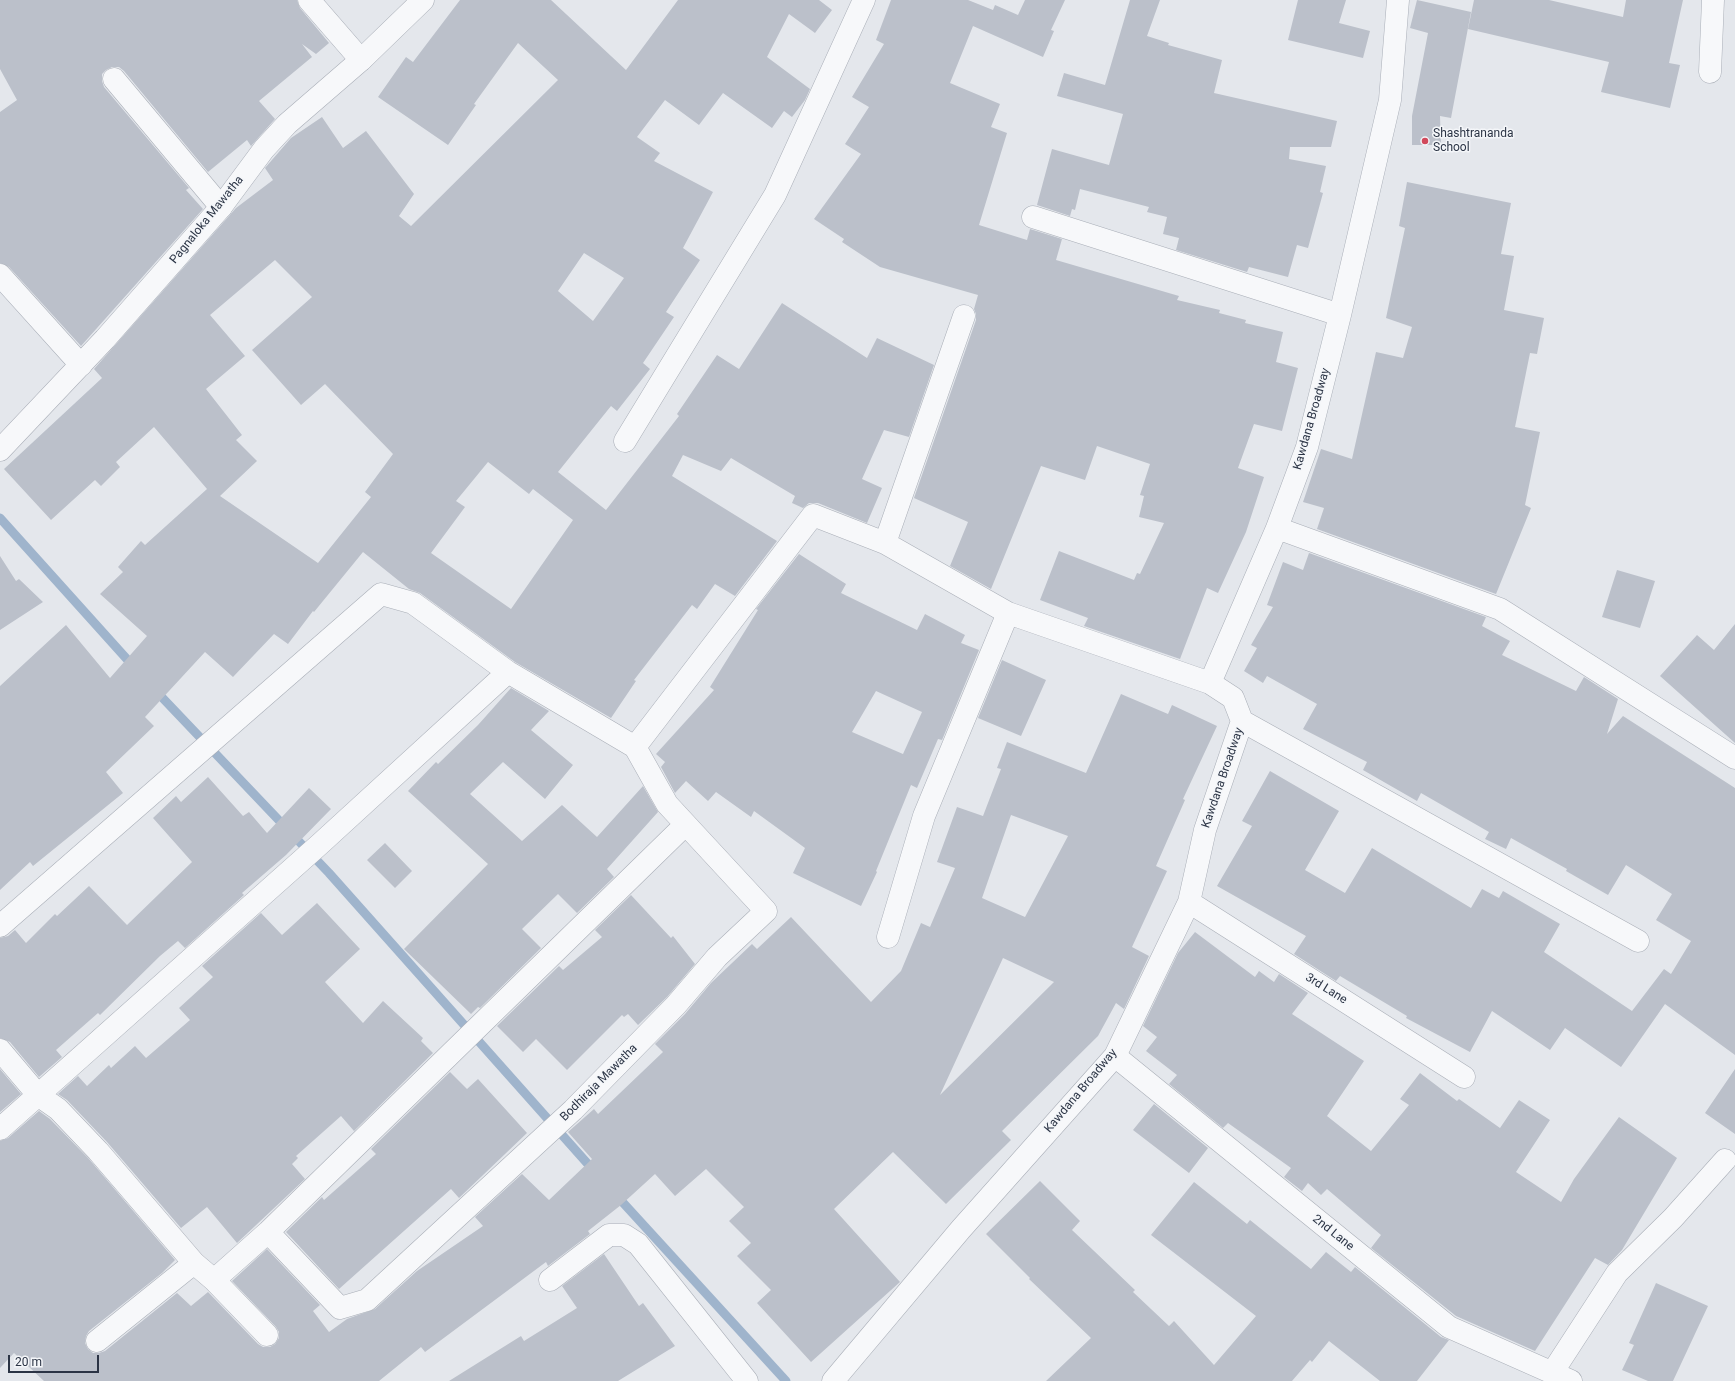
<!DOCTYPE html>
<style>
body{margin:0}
#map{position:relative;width:1735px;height:1381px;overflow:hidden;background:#e4e7ec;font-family:Roboto,sans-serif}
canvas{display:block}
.scale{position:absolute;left:8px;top:1355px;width:91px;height:18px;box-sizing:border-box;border:2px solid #2b3445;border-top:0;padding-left:5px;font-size:12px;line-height:14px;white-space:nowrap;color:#2b3445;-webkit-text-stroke:3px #f4f6f9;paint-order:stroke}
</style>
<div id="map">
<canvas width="1735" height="1381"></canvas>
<div class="scale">20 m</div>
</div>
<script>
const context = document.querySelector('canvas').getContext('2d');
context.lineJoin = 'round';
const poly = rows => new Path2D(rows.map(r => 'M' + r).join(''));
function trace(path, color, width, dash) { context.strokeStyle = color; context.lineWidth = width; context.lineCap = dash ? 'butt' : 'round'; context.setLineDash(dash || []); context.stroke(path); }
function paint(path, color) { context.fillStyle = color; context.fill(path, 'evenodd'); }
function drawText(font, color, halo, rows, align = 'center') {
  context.font = font + ' Roboto,sans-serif'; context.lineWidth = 3; context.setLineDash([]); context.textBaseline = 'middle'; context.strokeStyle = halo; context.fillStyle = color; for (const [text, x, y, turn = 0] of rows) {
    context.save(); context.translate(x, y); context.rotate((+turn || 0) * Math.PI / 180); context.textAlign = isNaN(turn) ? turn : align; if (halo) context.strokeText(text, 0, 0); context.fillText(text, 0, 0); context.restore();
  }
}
trace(poly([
 [0,518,134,667],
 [155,690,329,873,595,1172],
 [616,1195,786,1381]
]), '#9fb4cc', 9);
paint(poly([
 [0,0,297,0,300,8,329,43,316,54,302,44,312,57,259,101,275,119,251,146,247,140,208,172,124,71,119,67,112,67,106,70,102,74,102,81,104,87,189,188,186,190,203,209,81,346,9,267,0,263,0,112,17,100,0,69],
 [460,0,551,0,626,70,678,0,819,0,832,10,815,33,789,14,767,57,810,89,805,100,792,117,784,111,772,128,723,93,699,125,665,100,637,137,660,153,654,161,713,192,683,248,700,260,666,312,674,317,643,363,650,369,617,411,611,406,558,472,606,510,679,416,677,414,717,355,739,369,782,303,867,358,877,338,934,365,909,437,884,430,862,479,882,488,867,523,818,503,809,503,803,508,792,503,795,496,731,458,721,471,683,455,672,476,777,541,735,596,715,584,697,609,692,605,634,680,636,681,611,718,515,662,420,593,409,589,363,552,314,612,313,611,288,644,274,634,233,677,205,652,145,717,154,726,106,772,123,793,33,866,30,862,0,890,0,686,66,625,110,678,147,636,100,594,123,572,118,567,141,541,145,545,207,489,154,427,116,462,120,467,101,486,95,480,51,520,4,469,102,378,94,369,236,208,273,180,265,168,291,138,322,117,343,148,366,131,414,194,399,216,411,226,558,80,518,43,474,104,476,105,448,145,378,97,406,57,413,62],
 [584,253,624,278,593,321,558,291],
 [275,260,312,297,252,350,301,405,325,384,393,454,365,492,371,497,318,563,220,496,257,461,236,440,242,435,206,389,245,356,210,315],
 [488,462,529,494,533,489,573,520,511,609,431,553,465,507,456,501],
 [891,0,968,0,993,10,995,5,1018,15,1025,0,1065,0,1051,30,1054,31,1043,57,973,26,950,83,1000,104,991,127,1007,133,979,225,1027,240,1030,229,1062,239,1056,260,1179,296,1177,300,1220,310,1219,313,1246,320,1245,323,1283,332,1276,362,1298,368,1282,431,1254,424,1238,468,1264,477,1246,532,1218,593,1207,588,1180,659,1084,626,1088,618,1040,600,1059,551,1134,580,1137,573,1140,574,1164,523,1139,517,1144,496,1140,495,1150,464,1097,446,1085,480,1041,466,991,589,950,566,968,522,914,498,976,320,976,314,974,309,978,295,880,267,842,242,844,239,814,219,861,154,845,144,869,107,852,97,884,44,876,40],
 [1130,0,1160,0,1147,36,1169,43,1168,45,1222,60,1214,93,1337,121,1331,147,1290,147,1289,159,1326,166,1320,192,1323,193,1308,248,1297,245,1288,277,1249,267,1247,272,1176,250,1179,238,1163,234,1167,217,1147,212,1149,207,1080,189,1075,210,1072,209,1070,216,1037,205,1052,149,1109,165,1123,114,1057,96,1064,73,1105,85],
 [1298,0,1346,0,1339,23,1370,31,1363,58,1288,40],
 [1417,0,1471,12,1451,118,1440,116,1441,145,1412,145,1412,116,1428,33,1410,28],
 [1474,0,1549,0,1623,17,1626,0,1683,0,1669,63,1680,65,1670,108,1601,92,1609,62,1468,29],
 [1407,182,1511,203,1501,254,1514,256,1504,310,1544,318,1537,354,1530,353,1515,427,1540,432,1525,505,1531,508,1496,594,1317,529,1324,508,1303,502,1321,449,1352,459,1376,352,1403,358,1412,327,1386,318,1405,228,1399,226],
 [1309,553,1486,617,1482,626,1510,641,1502,655,1576,691,1584,677,1618,699,1607,734,1623,716,1735,788,1735,1055,1665,1004,1621,1067,1565,1028,1550,1050,1492,1011,1470,1052,1406,1018,1407,1016,1340,976,1336,981,1294,954,1306,936,1217,886,1252,826,1242,821,1270,771,1339,811,1305,870,1345,893,1372,848,1471,908,1482,889,1499,898,1503,891,1560,924,1544,952,1632,1011,1664,969,1671,974,1691,941,1656,920,1672,894,1626,865,1608,895,1566,871,1567,869,1511,838,1506,849,1485,839,1489,832,1421,793,1417,801,1363,770,1367,762,1303,729,1317,704,1267,676,1263,683,1244,671,1257,648,1251,645,1273,607,1267,605,1283,562,1303,570],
 [799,554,846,584,841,593,917,630,925,614,965,635,961,643,979,650,942,740,938,739,917,788,911,785,876,871,877,872,861,906,793,873,805,848,754,811,751,817,716,792,708,801,686,781,675,793,661,767,665,762,656,754,714,690,710,687,758,610,756,609],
 [876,691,922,712,903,754,852,732],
 [0,556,16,581,19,579,43,602,0,630],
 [1617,570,1655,581,1640,628,1602,617],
 [1735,624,1735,743,1660,676,1697,635,1714,650],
 [1002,660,1046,680,1021,736,978,718],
 [511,688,549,711,531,730,573,765,545,799,503,762,470,794,522,841,562,805,597,837,643,786,658,812,607,869,614,877,577,913,558,894,522,929,541,948,480,1008,478,1007,471,1014,404,949,488,864,408,791,436,762,438,764,478,725],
 [1121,694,1168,714,1172,705,1217,726,1183,799,1185,800,1156,866,1167,871,1132,947,1149,956,1124,1009,1116,1003,1098,1036,1002,1131,1011,1140,946,1204,893,1152,834,1209,900,1282,811,1362,757,1303,771,1290,737,1256,751,1243,729,1221,744,1207,706,1169,675,1196,655,1174,621,1205,588,1231,590,1234,548,1266,546,1262,425,1352,421,1347,379,1381,44,1381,14,1353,0,1368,0,1141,8,1138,39,1111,50,1119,89,1159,175,1260,162,1273,89,1331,86,1336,85,1343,88,1349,93,1353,99,1353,105,1351,177,1293,191,1306,208,1292,258,1344,263,1347,270,1347,275,1344,279,1338,279,1332,276,1327,232,1281,267,1249,320,1305,313,1311,329,1332,347,1319,375,1309,417,1271,483,1226,475,1217,522,1174,549,1200,592,1159,568,1132,594,1109,598,1114,663,1052,655,1044,685,1014,711,983,752,944,757,949,791,917,871,1002,901,971,921,923,930,927,955,868,937,862,957,807,983,816,1001,769,997,768,1007,742,1086,773],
 [1011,815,1068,836,1025,917,982,898],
 [1003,958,1054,982,940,1095],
 [208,777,243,816,249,812,267,833,309,788,331,809,286,855,242,893,244,895,185,948,178,941,160,956,100,1015,98,1013,56,1050,62,1057,39,1077,10,1042,0,1038,0,938,8,936,15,930,26,943,55,914,57,916,89,886,127,925,192,862,153,818,176,796,181,802],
 [385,843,412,871,395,888,367,860],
 [631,895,671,938,673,936,695,964,667,997,638,1025,628,1014,624,1017,622,1015,567,1070,536,1039,523,1052,497,1026,559,966,563,970,602,937,595,930],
 [317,903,360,949,325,982,363,1023,383,1001,423,1038,421,1041,433,1053,354,1131,341,1116,296,1156,298,1158,292,1164,305,1179,237,1243,207,1207,181,1228,107,1142,67,1100,58,1094,78,1076,87,1086,109,1065,111,1068,135,1046,146,1058,190,1020,179,1008,213,977,202,966,261,913,282,935],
 [1195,932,1255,977,1259,971,1274,982,1279,974,1308,993,1292,1014,1364,1061,1327,1116,1371,1151,1409,1105,1400,1099,1420,1073,1457,1101,1459,1099,1500,1128,1519,1100,1550,1120,1516,1172,1561,1202,1574,1179,1619,1117,1677,1158,1622,1250,1608,1265,1595,1258,1535,1351,1456,1316,1371,1248,1381,1235,1327,1189,1321,1195,1308,1183,1302,1191,1284,1177,1291,1168,1228,1123,1223,1128,1169,1084,1177,1075,1146,1051,1157,1037,1143,1026,1178,953],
 [0,1069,21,1094,0,1112],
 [1735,1069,1735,1134,1705,1113],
 [450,1072,467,1089,478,1079,527,1133,459,1198,451,1189,339,1289,286,1232,322,1197,324,1200,376,1154,371,1149],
 [1154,1104,1208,1148,1189,1173,1133,1130],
 [1040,1181,1080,1221,1072,1230,1135,1290,1133,1292,1169,1326,1174,1321,1214,1365,1256,1316,1151,1235,1194,1182,1247,1224,1250,1220,1311,1269,1326,1252,1351,1272,1355,1267,1441,1337,1449,1340,1417,1381,1380,1381,1329,1341,1312,1362,1310,1360,1292,1381,1046,1381,1091,1338,1029,1279,1030,1278,986,1234],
 [604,1254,639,1306,643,1303,675,1346,618,1381,449,1381,521,1336,524,1341,577,1308,562,1286],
 [1656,1283,1708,1306,1673,1381,1648,1381,1622,1370,1634,1345,1629,1343]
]), '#bbc0ca');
const minor = poly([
 [309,0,361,60],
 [1710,72,1713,0],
 [114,79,221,207],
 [1033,217,1340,315],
 [0,275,81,365],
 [625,441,775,195,864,0],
 [1277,528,1500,609,1735,758],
 [885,543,964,316],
 [1210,683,1277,528,1307,447,1340,315,1390,100,1398,0],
 [1242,721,1638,941],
 [635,747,813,515,885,543,1008,613,1210,683,1233,698,1242,721,1205,830,1189,902,1115,1056,961,1229,833,1381],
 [1189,902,1464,1077],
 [0,926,381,594,413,603,508,672,635,747],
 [888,937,924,816,1008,613],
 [0,1050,38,1095,58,1109,98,1151,194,1263,214,1280,267,1335],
 [1115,1056,1449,1327,1571,1381],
 [0,1129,320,844,508,672],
 [268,1232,340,1308,367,1300,573,1110,676,1005,717,957,766,911,667,804,635,747],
 [214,1280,268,1232,685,825],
 [550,1280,609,1235,624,1235,638,1244,747,1381],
 [97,1341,194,1263],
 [1552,1373,1617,1273,1673,1218,1725,1160]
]);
const tertiary = poly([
 [0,450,105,339,221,207,264,149,287,124,361,60,423,0]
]);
trace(minor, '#a9aeb7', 23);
trace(tertiary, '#a9aeb7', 23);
trace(minor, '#f7f8fa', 22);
trace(tertiary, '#f7f8fa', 22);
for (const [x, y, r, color] of [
 [1425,141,4,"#d1495b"]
]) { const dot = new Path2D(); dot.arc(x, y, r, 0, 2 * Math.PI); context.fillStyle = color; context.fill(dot); trace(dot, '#f4f6f9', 1.5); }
drawText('12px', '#2b3445', '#f4f6f9', [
 ["Shashtrananda",1433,134],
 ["School",1433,148]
], 'left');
drawText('12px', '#2b3445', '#f4f6f9', [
 ["Pagnaloka Mawatha",207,220,-51],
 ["Kawdana Broadway",1312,419,-74],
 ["Kawdana Broadway",1223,778,-71],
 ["3rd Lane",1326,989,32],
 ["Bodhiraja Mawatha",599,1083,-45],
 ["Kawdana Broadway",1081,1091,-50],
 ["2nd Lane",1333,1233,39]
]);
</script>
